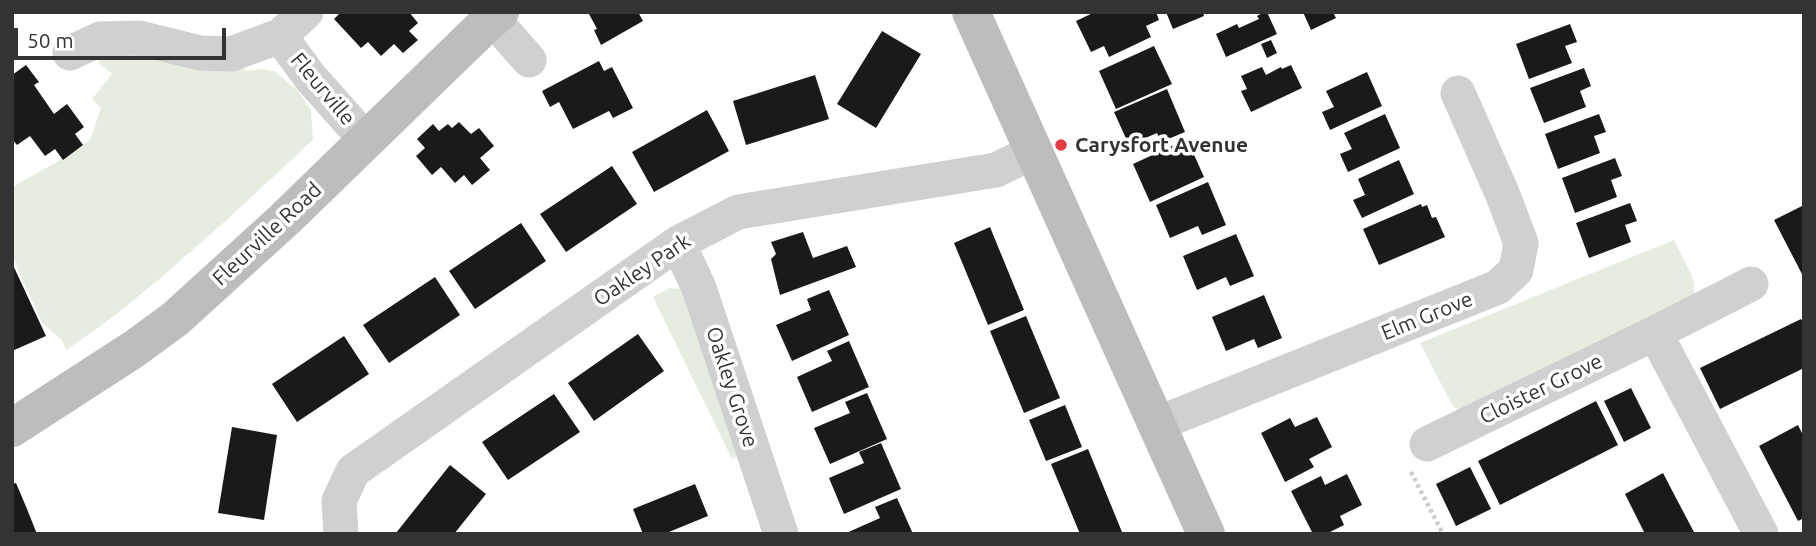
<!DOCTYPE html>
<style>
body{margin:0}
#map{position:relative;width:1816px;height:546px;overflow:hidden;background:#fff;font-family:Ubuntu,sans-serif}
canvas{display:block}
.frame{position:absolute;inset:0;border:14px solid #333;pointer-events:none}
.scale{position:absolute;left:14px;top:28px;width:212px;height:32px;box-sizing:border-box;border:4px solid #333;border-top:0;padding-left:9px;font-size:21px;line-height:24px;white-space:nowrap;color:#333;-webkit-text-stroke:5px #fff;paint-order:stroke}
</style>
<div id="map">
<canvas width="1816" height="546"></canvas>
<div class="frame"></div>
<div class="scale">50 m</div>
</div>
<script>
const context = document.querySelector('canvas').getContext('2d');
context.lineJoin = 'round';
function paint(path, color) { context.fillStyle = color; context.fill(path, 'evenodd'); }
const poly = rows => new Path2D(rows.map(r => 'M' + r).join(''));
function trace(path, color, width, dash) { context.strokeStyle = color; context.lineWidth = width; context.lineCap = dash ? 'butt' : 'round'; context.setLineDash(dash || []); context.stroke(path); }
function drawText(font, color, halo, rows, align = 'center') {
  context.font = font + ' Ubuntu,sans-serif'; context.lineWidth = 7; context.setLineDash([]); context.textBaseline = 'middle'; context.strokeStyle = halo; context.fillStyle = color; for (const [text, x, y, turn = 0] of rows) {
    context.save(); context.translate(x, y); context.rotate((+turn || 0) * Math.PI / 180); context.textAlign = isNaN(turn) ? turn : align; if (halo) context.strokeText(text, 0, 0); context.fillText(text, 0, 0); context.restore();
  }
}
paint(poly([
 [107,52,148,56,190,69,205,70,243,63,245,71,262,69,274,71,298,91,311,110,313,140,221,225,156,282,105,323,66,350,62,340,43,324,20,275,12,253,12,187,55,163,90,140,101,108,92,99,112,74,99,63,100,56],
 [1674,240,1691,274,1694,284,1694,293,1690,303,1463,411,1455,408,1451,403,1420,343],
 [670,288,681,289,692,302,741,454,732,459,653,297]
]), '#e6ecdf');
paint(poly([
 [341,12,394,12,396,14,409,12,418,23,409,31,418,40,403,53,394,44,381,56,368,42,361,48,334,19],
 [588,12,638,12,643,21,601,45,594,30,597,29],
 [1095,12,1156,12,1159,20,1146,26,1151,37,1109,57,1104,46,1091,52,1076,21],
 [1166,12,1203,12,1204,16,1173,29],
 [1264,12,1267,12,1277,34,1226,57,1216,34,1237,24,1239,28,1259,19,1257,16],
 [1303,12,1333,12,1336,18,1311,30],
 [1570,24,1577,42,1565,46,1572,63,1529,79,1516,44],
 [882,31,921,54,876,128,837,104],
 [1271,40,1277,53,1267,58,1261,44],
 [1154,46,1172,84,1116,109,1099,71],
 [599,61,604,71,612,67,633,108,613,118,609,111,573,129,559,102,550,107,542,91],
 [26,65,39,82,34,85,54,114,67,104,84,127,75,134,83,145,63,160,55,149,45,156,30,136,17,145,12,139,12,75],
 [1291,65,1302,88,1251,112,1241,91,1247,89,1241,76,1262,67,1266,75,1281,67,1282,69],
 [1584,68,1591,86,1580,91,1586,107,1544,123,1530,88],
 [1367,72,1382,106,1330,130,1322,112,1334,107,1326,91],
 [815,75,829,119,746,145,733,101],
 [1167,89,1185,132,1161,142,1157,133,1129,145,1114,112],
 [707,110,729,151,654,192,632,152],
 [1385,114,1400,148,1348,172,1340,154,1352,149,1344,133],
 [1599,114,1606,132,1594,136,1600,153,1558,169,1545,134],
 [459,122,471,134,479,128,494,146,480,158,490,170,472,185,464,175,455,183,441,167,432,175,416,156,425,148,417,139,433,124,439,131,448,124,452,128],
 [1187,139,1204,177,1150,202,1133,164],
 [1615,158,1622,176,1611,180,1617,197,1575,213,1562,178],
 [1399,160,1414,194,1362,218,1353,200,1365,195,1358,179],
 [612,166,637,204,566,252,540,214],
 [1208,182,1226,225,1202,235,1198,226,1170,238,1156,205],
 [1630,203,1637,221,1625,225,1631,242,1589,258,1576,223],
 [1421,204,1422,207,1427,205,1432,218,1436,217,1445,237,1379,265,1363,229],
 [1804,205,1804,278,1774,220],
 [521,223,546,261,475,309,449,271],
 [990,227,1024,310,988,325,954,243],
 [803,232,813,258,847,246,856,267,780,295,771,259,776,254,771,242],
 [1236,234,1254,276,1230,286,1226,277,1197,290,1183,256],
 [12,263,46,336,12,351],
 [435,277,460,315,389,363,363,325],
 [829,290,849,335,792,361,776,325,811,310,807,299],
 [1264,295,1282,338,1258,348,1254,339,1226,351,1212,317],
 [1026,316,1060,398,1024,413,990,331],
 [1801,319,1804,324,1804,368,1720,409,1700,368],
 [638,334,664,371,594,421,568,383],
 [344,336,369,374,297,422,272,384],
 [849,341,869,387,812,412,797,377,832,361,827,351],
 [1631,388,1651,428,1624,442,1604,401],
 [867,393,887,439,830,464,814,428,850,413,845,402],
 [554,394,580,432,508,480,482,442],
 [1596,401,1618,445,1500,505,1478,461],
 [1065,405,1082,447,1046,461,1029,420],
 [1317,417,1332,447,1309,459,1314,467,1285,482,1261,433,1290,418,1295,427],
 [1798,425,1804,437,1804,518,1798,521,1759,446],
 [232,427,277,435,264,520,218,513],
 [881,443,901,489,844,514,829,478,864,463,859,452],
 [1088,449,1122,532,1117,534,1080,534,1051,464],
 [450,465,486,494,454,534,398,534,396,533],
 [1470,467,1491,509,1456,526,1436,484],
 [1663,473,1676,498,1695,534,1645,534,1625,494],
 [1347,474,1362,505,1340,516,1344,525,1326,534,1313,534,1291,491,1321,476,1325,485],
 [16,483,27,509,37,534,12,534,12,484],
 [695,484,708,516,664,534,643,534,633,509],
 [897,498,913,534,844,534,880,518,875,507]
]), '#1a1a1a');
trace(poly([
 [1411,472,1443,534]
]), '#cdcdcd', 4.5, [3.5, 3.5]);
trace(poly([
 [493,19,529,60],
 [280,36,310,77,366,140],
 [70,53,100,39,139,38,200,53,231,54,280,36,306,12],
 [678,243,699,288,781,534],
 [1655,333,1761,534],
 [1157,424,1498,287,1516,270,1521,243,1502,193,1458,93],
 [1427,444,1655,333,1751,284],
 [341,534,339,501,353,471,678,243,738,212,996,170,1035,151]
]), '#d0d0d0', 35);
trace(poly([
 [971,12,1206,534],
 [12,428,134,349,175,319,285,219,486,24,500,12]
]), '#bdbdbd', 38);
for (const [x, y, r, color] of [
 [1061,145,7,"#e63946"]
]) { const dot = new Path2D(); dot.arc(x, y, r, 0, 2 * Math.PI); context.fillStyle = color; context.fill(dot); trace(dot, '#fff', 2.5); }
drawText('21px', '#333', '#fff', [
 ["Fleurville",323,89,50],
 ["Fleurville Road",267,234,-43],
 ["Oakley Park",642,270,-34],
 ["Elm Grove",1427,316,-22],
 ["Oakley Grove",732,387,72],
 ["Cloister Grove",1541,389,-26]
]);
drawText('bold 21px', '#333', '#fff', [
 ["Carysfort Avenue",1075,145]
], 'left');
</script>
